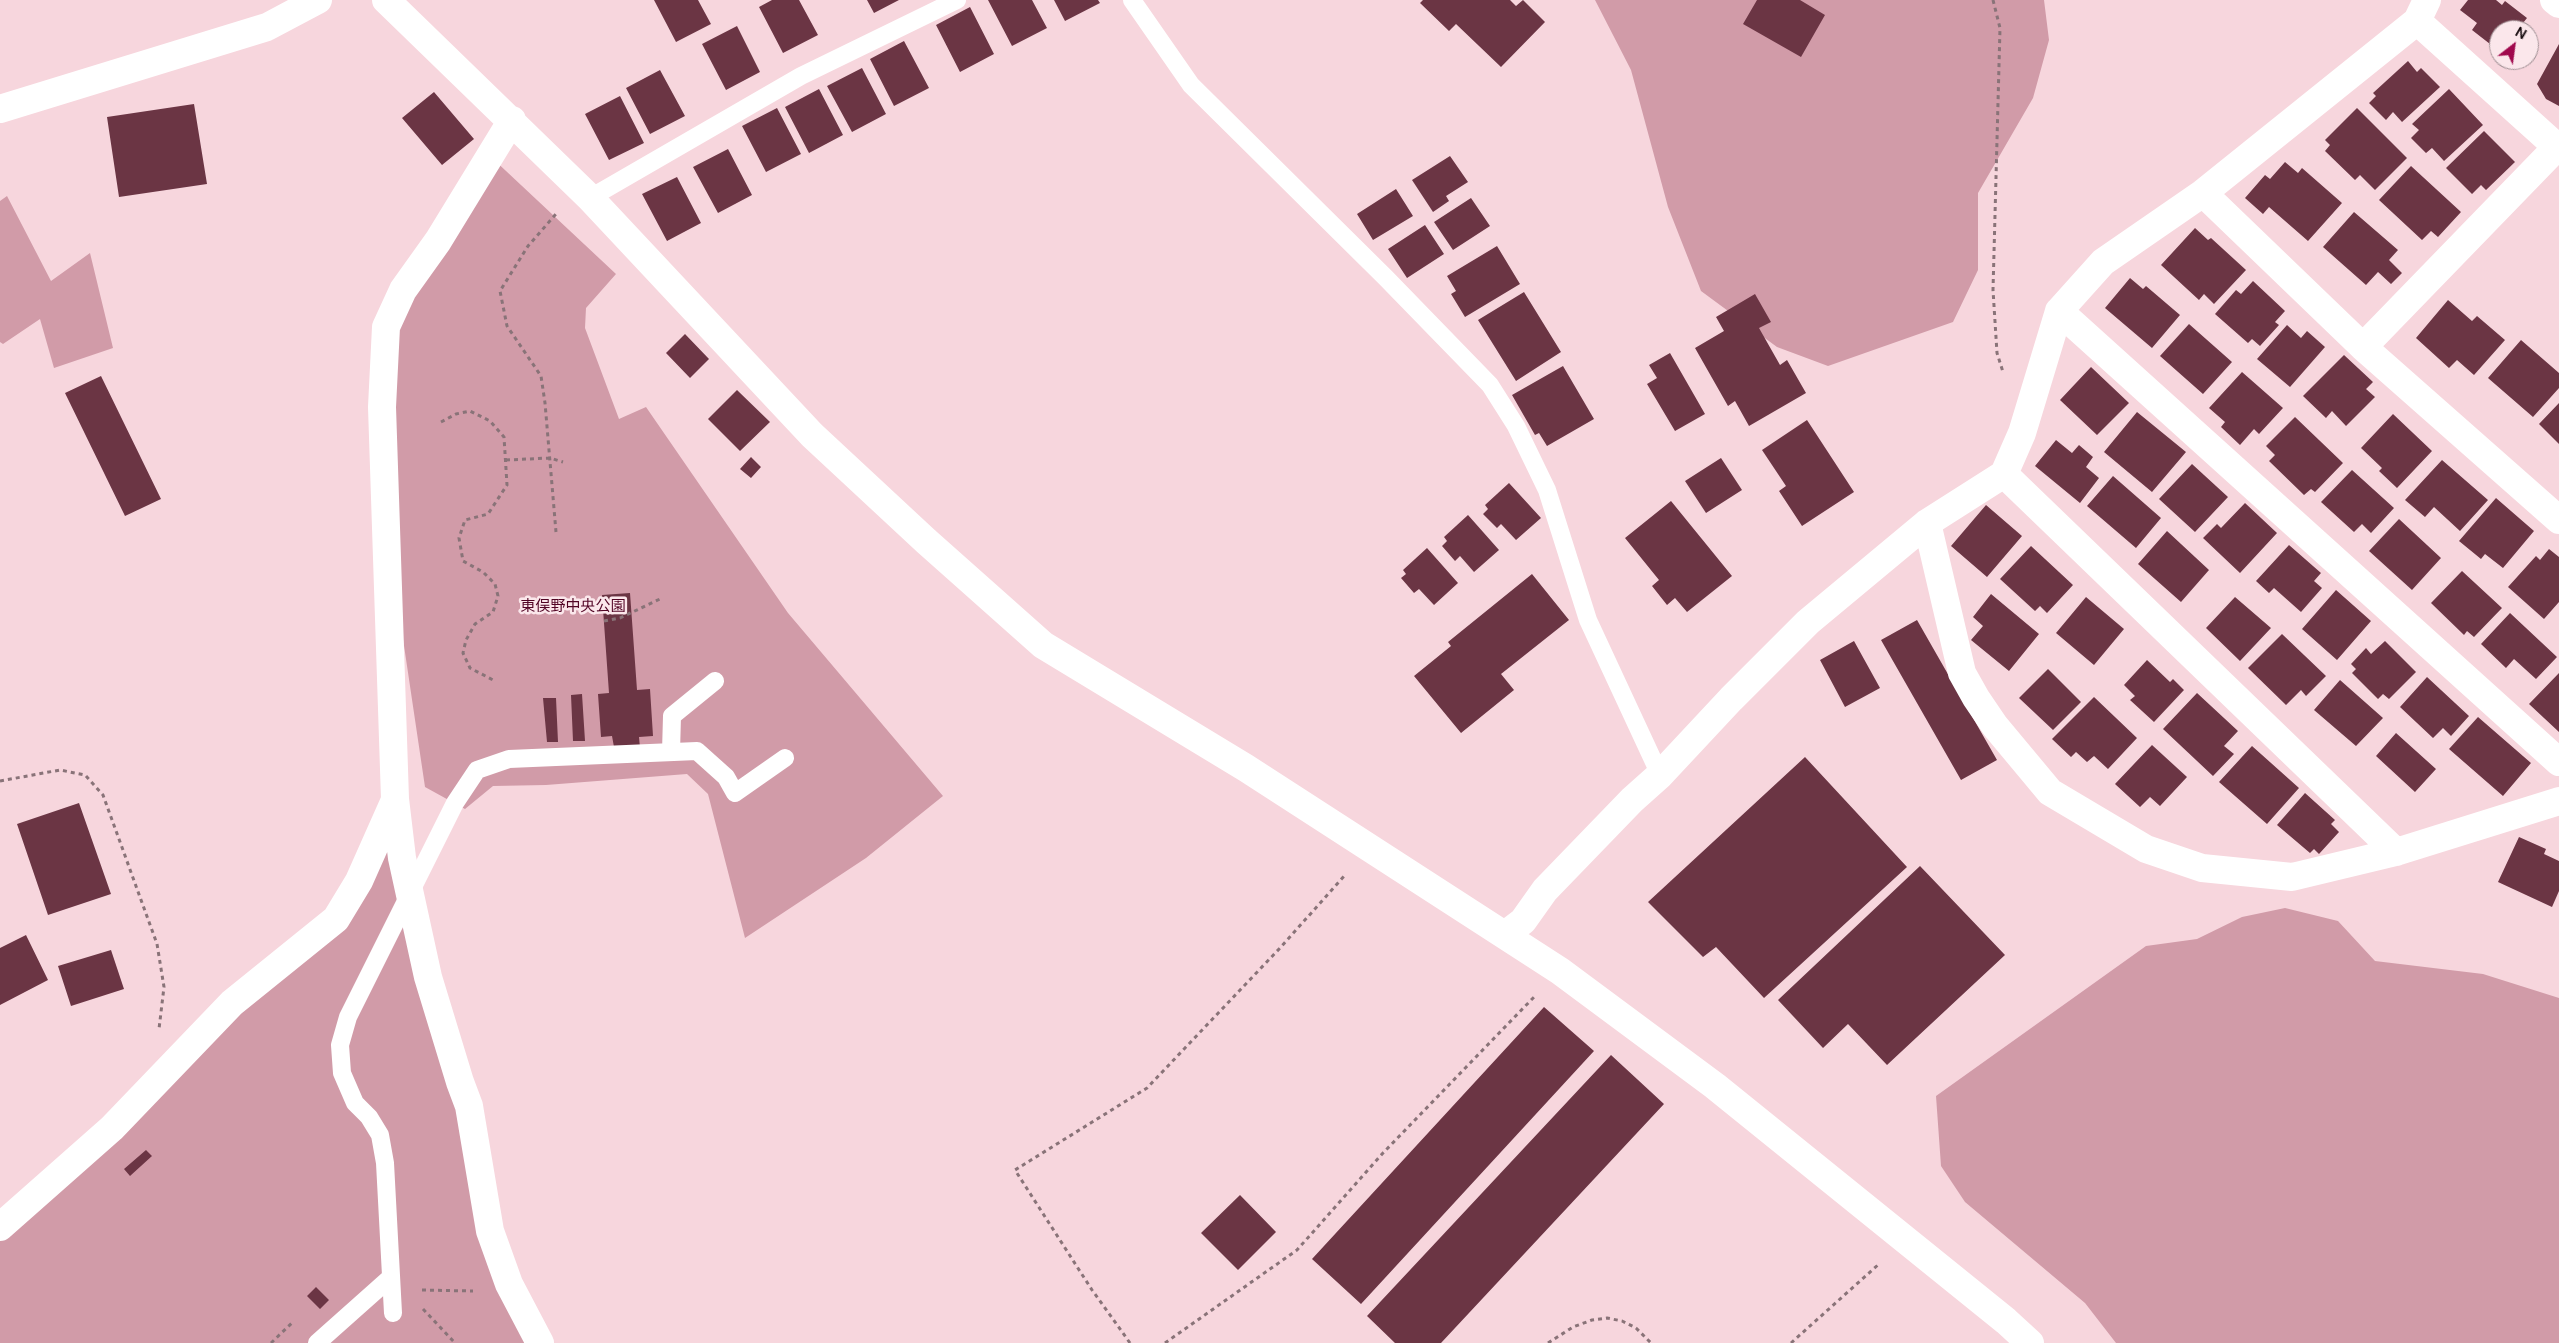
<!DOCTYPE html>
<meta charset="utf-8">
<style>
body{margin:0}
#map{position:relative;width:2559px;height:1343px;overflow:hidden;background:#f7d6dd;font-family:"DM Sans",sans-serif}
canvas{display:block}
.north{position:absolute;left:2489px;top:20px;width:50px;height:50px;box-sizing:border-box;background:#fbe7eb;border:1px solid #9f8f93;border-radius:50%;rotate:30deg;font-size:14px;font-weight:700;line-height:20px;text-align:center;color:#160b0e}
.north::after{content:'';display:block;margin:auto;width:18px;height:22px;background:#a0094d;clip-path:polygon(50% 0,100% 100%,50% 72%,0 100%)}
</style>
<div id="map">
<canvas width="2559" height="1343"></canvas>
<div class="north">N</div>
</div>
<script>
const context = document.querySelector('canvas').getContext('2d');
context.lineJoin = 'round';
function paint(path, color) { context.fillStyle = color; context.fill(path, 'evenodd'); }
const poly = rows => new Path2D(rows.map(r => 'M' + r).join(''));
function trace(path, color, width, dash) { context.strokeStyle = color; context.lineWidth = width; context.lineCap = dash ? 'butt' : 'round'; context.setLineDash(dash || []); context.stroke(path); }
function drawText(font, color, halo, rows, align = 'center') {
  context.font = font + ' "DM Sans","Noto Sans JP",sans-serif'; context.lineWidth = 5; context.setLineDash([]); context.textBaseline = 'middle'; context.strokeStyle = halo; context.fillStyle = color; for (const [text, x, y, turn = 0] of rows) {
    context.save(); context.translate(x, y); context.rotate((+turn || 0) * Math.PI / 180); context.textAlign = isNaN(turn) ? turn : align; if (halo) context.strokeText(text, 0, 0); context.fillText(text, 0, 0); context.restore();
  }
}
paint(poly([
 [1595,0,2044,0,2049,40,2033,98,1978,193,1978,270,1953,322,1828,366,1777,347,1701,291,1668,207,1631,70],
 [490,156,616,274,586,308,585,328,619,419,646,407,788,613,943,796,866,858,745,938,708,794,687,774,546,785,493,786,465,809,425,787,388,538,382,407,403,290],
 [7,196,51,281,90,253,113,348,54,368,40,319,3,344,0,342,0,201],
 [395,799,490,1231,540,1343,0,1343,0,1227,336,919],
 [2285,908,2338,921,2375,961,2483,974,2559,998,2559,1343,2116,1343,2085,1303,1965,1202,1941,1166,1936,1096,2146,946,2197,939,2242,917]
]), '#d19ba8');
paint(poly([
 [654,0,698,0,711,24,676,42],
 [772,0,799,0,818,35,783,53,759,7],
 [867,0,899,0,874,13],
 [988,0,1032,0,1047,28,1012,46],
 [1054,0,1098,0,1100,3,1065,21],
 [1423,0,1510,0,1516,6,1523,0,1545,22,1501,67,1456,24,1449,31,1420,3],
 [1757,0,1800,0,1825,15,1801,57,1743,24],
 [2468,0,2496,0,2502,5,2505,1,2527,18,2519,28,2522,30,2499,30,2499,51,2472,30,2477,23,2460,10],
 [970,7,994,54,960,72,936,25],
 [737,26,760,72,726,90,702,44],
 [904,41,929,88,894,106,870,59],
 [2559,44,2559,106,2546,99,2537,84],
 [2408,61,2417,72,2421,68,2440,87,2402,122,2393,112,2386,120,2369,103,2376,96,2373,93],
 [862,68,886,114,852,132,827,86],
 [660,70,685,116,650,134,626,88],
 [819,89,843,135,809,153,785,107],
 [2449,89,2483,125,2444,161,2432,148,2426,153,2411,138,2419,130,2412,124],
 [434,92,474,139,442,165,402,118],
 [620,96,644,143,609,160,585,114],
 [194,104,207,184,119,197,107,117],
 [777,108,801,154,766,172,742,126],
 [2357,108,2407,158,2375,190,2360,175,2355,180,2325,151,2330,145,2325,140],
 [2484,131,2515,162,2486,190,2481,185,2472,194,2446,168],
 [728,149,752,195,718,213,693,167],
 [1450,156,1468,182,1446,196,1449,201,1433,212,1412,180],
 [2285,162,2298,173,2302,168,2342,203,2308,241,2269,207,2263,214,2245,198,2265,175,2270,179],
 [2411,166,2461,212,2438,237,2431,231,2422,240,2379,200],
 [677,177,701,223,667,241,642,194],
 [1396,189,1413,216,1373,240,1357,214],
 [1471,198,1490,226,1453,250,1434,222],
 [2354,212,2398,250,2389,260,2402,273,2391,284,2378,272,2366,285,2323,247],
 [1425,225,1444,254,1407,278,1388,249],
 [2195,228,2208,240,2211,238,2246,270,2214,304,2204,294,2199,300,2161,265],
 [1497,246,1520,284,1465,317,1451,294,1456,291,1447,276],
 [2130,278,2143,289,2146,286,2180,315,2152,348,2105,308],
 [2253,281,2285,311,2275,322,2279,325,2260,346,2252,339,2248,343,2215,314,2236,290,2241,294],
 [1524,292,1561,352,1516,381,1478,320],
 [1755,294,1771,322,1759,328,1780,365,1787,360,1806,393,1749,426,1735,401,1728,406,1695,348,1724,331,1716,317],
 [2448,300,2472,321,2477,316,2505,340,2474,375,2457,360,2449,368,2416,338],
 [2189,324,2232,362,2203,394,2160,356],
 [2287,325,2301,338,2307,331,2325,347,2290,387,2257,359],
 [685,334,709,359,690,378,666,353],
 [2521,340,2559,373,2559,388,2533,417,2488,378],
 [1670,353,1705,414,1675,431,1647,384,1657,378,1649,365],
 [2344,355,2373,382,2366,389,2375,397,2346,426,2332,411,2326,418,2303,396],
 [1563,366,1594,419,1547,446,1539,433,1535,435,1512,395],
 [2091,367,2129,403,2097,435,2060,400],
 [2242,372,2283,408,2259,434,2254,429,2240,445,2221,427,2225,422,2209,408],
 [101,376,161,499,125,516,65,393],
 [737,390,770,422,740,451,708,419],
 [2559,403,2559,444,2539,424],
 [2137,412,2186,452,2152,492,2104,452],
 [2393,414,2432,451,2397,488,2379,471,2382,468,2361,448],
 [2295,417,2343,463,2315,492,2311,489,2304,495,2269,461,2275,455,2266,446],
 [1807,420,1854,492,1802,526,1779,491,1786,486,1762,450],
 [2056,440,2072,453,2079,445,2093,457,2086,467,2099,478,2080,503,2035,466],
 [751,457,761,467,751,478,740,469],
 [1721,458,1742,490,1706,513,1685,481],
 [2442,460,2488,500,2460,531,2434,507,2425,517,2405,500],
 [2192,464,2228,497,2195,532,2159,499],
 [2352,470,2394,508,2371,533,2362,524,2354,532,2321,502],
 [2113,476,2161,518,2136,548,2087,506],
 [1509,483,1541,518,1516,540,1501,524,1497,528,1483,514,1488,509,1485,505],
 [2496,498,2534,531,2503,568,2485,554,2481,559,2459,541],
 [1671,501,1732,576,1687,612,1675,598,1667,605,1652,586,1659,580,1625,538],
 [2245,503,2277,533,2240,573,2203,538,2217,524,2221,528],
 [1986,505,2022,536,1987,577,1951,546],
 [1468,515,1499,550,1474,572,1460,556,1455,561,1442,546,1447,541,1444,537],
 [2399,519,2441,558,2412,590,2369,551],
 [2167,531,2209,570,2181,602,2138,564],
 [2289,545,2321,573,2314,581,2322,588,2301,612,2274,588,2269,593,2256,581],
 [2031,546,2073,585,2047,613,2040,606,2035,611,2000,579],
 [1427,548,1458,583,1434,605,1419,589,1414,593,1401,578,1406,574,1403,570],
 [2549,549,2559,557,2559,602,2544,619,2508,587,2536,556,2540,560],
 [2462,571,2502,608,2474,637,2467,631,2464,635,2431,603],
 [1532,574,1569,620,1501,674,1514,690,1461,733,1414,676,1451,646,1448,642],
 [2336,590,2371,621,2337,660,2302,629],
 [630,593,637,690,650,689,653,736,639,737,640,748,614,747,612,736,601,737,598,694,609,693,602,595],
 [1991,594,2039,634,2009,671,1971,640,1983,626,1973,617],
 [2086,597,2124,629,2094,665,2056,633],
 [2235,597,2271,628,2240,661,2206,628],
 [2510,613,2557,657,2536,679,2514,659,2506,668,2481,644],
 [1917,620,1997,760,1961,780,1881,640],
 [2282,634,2326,676,2306,696,2301,690,2286,705,2248,668],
 [1854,641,1880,688,1845,707,1820,660],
 [2385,641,2416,672,2389,699,2383,694,2378,699,2352,673,2356,669,2351,664,2366,648,2371,654],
 [2147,660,2170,682,2173,679,2184,690,2154,722,2130,700,2135,696,2124,685],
 [2048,669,2081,702,2053,730,2019,698],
 [2559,673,2559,732,2529,704],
 [2427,677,2469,716,2451,736,2443,728,2433,738,2400,707],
 [2340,680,2383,718,2356,746,2314,710],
 [2197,693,2238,731,2224,746,2234,754,2213,776,2163,729],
 [582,694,585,741,573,741,571,695],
 [2094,697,2137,738,2108,769,2094,756,2087,762,2076,752,2071,757,2052,739],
 [543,698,556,698,558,742,547,742],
 [2478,717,2531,763,2503,796,2449,749],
 [2396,733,2436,769,2415,792,2376,756],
 [2152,745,2187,777,2160,806,2150,797,2140,807,2115,784],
 [2252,746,2299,788,2267,824,2219,782],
 [1805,757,1907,867,1764,998,1716,947,1703,957,1648,902],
 [2305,793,2335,820,2331,824,2339,832,2319,854,2314,849,2310,853,2277,825],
 [79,803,111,894,48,915,17,824],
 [2519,837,2546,849,2544,854,2559,861,2559,891,2552,907,2498,882],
 [1920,866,2005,955,1887,1065,1848,1024,1823,1048,1778,1000],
 [26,935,48,980,0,1005,0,948],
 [111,950,124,989,71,1006,58,966],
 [1544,1007,1594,1051,1361,1304,1312,1259],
 [1611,1055,1664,1104,1441,1343,1395,1343,1367,1316],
 [146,1150,152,1156,130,1176,124,1169],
 [1240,1195,1276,1232,1238,1270,1201,1233],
 [316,1287,329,1300,320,1309,307,1296]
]), '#6b3544');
trace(poly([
 [1993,0,2000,28,1993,290,1997,353,2003,372],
 [441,422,456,414,470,411,490,421,504,437,507,485,488,514,465,520,459,538,463,561,483,572,495,584,498,596,493,612,475,624,466,640,463,653,470,668,495,681],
 [506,460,550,458,563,462],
 [556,532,545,403,541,376,507,326,500,291,528,246,556,214],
 [604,621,620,618,660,599],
 [0,781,60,770,85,775,103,795,157,944,164,987,159,1029],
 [422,1290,473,1291],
 [423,1309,455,1343],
 [271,1343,294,1321],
 [1130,1343,1092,1290,1015,1170,1147,1088,1280,948,1346,874],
 [1165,1343,1297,1250,1383,1153,1535,996],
 [1548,1343,1573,1327,1592,1320,1607,1318,1622,1321,1636,1328,1651,1343],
 [1791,1343,1879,1264]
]), '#897378', 3, [4, 4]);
trace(poly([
 [1132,0,1191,85,1386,278,1490,385,1516,426,1547,490,1588,620,1660,775],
 [590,198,801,76,957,0],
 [671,752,672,716,715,681],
 [393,1313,385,1163,380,1135,369,1117,355,1103,342,1073,340,1045,348,1017,455,803,477,770,509,759,697,751,726,777,735,793,785,758],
 [317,1343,390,1278]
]), '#fff', 18);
trace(poly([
 [386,0,590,198,812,435,926,541,1043,645,1246,768,1560,971,1715,1086,2006,1321,2030,1343],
 [2554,0,2559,4],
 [0,109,267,27,318,0],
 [512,120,438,241,403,290,386,327,382,407,395,799,402,858,428,977,460,1082,469,1106,490,1231,509,1284,540,1343],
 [2203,193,2363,347,2559,520],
 [2059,311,2559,762],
 [2363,347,2557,147,2417,21],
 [2004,474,2396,852],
 [1927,523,1962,673,1976,698,1995,726,2050,792,2146,849,2202,868,2292,877,2396,852,2559,801],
 [1506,934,1523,921,1545,890,1632,800,1660,775,1731,699,1808,622,1927,523,2004,474,2022,433,2059,311,2103,262,2203,193,2417,21,2427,0],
 [0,1227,112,1128,232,1003,336,919,359,881,395,800]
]), '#fff', 28);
drawText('15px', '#510424', '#fbe7eb', [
 ["東俣野中央公園",573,607]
]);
</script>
